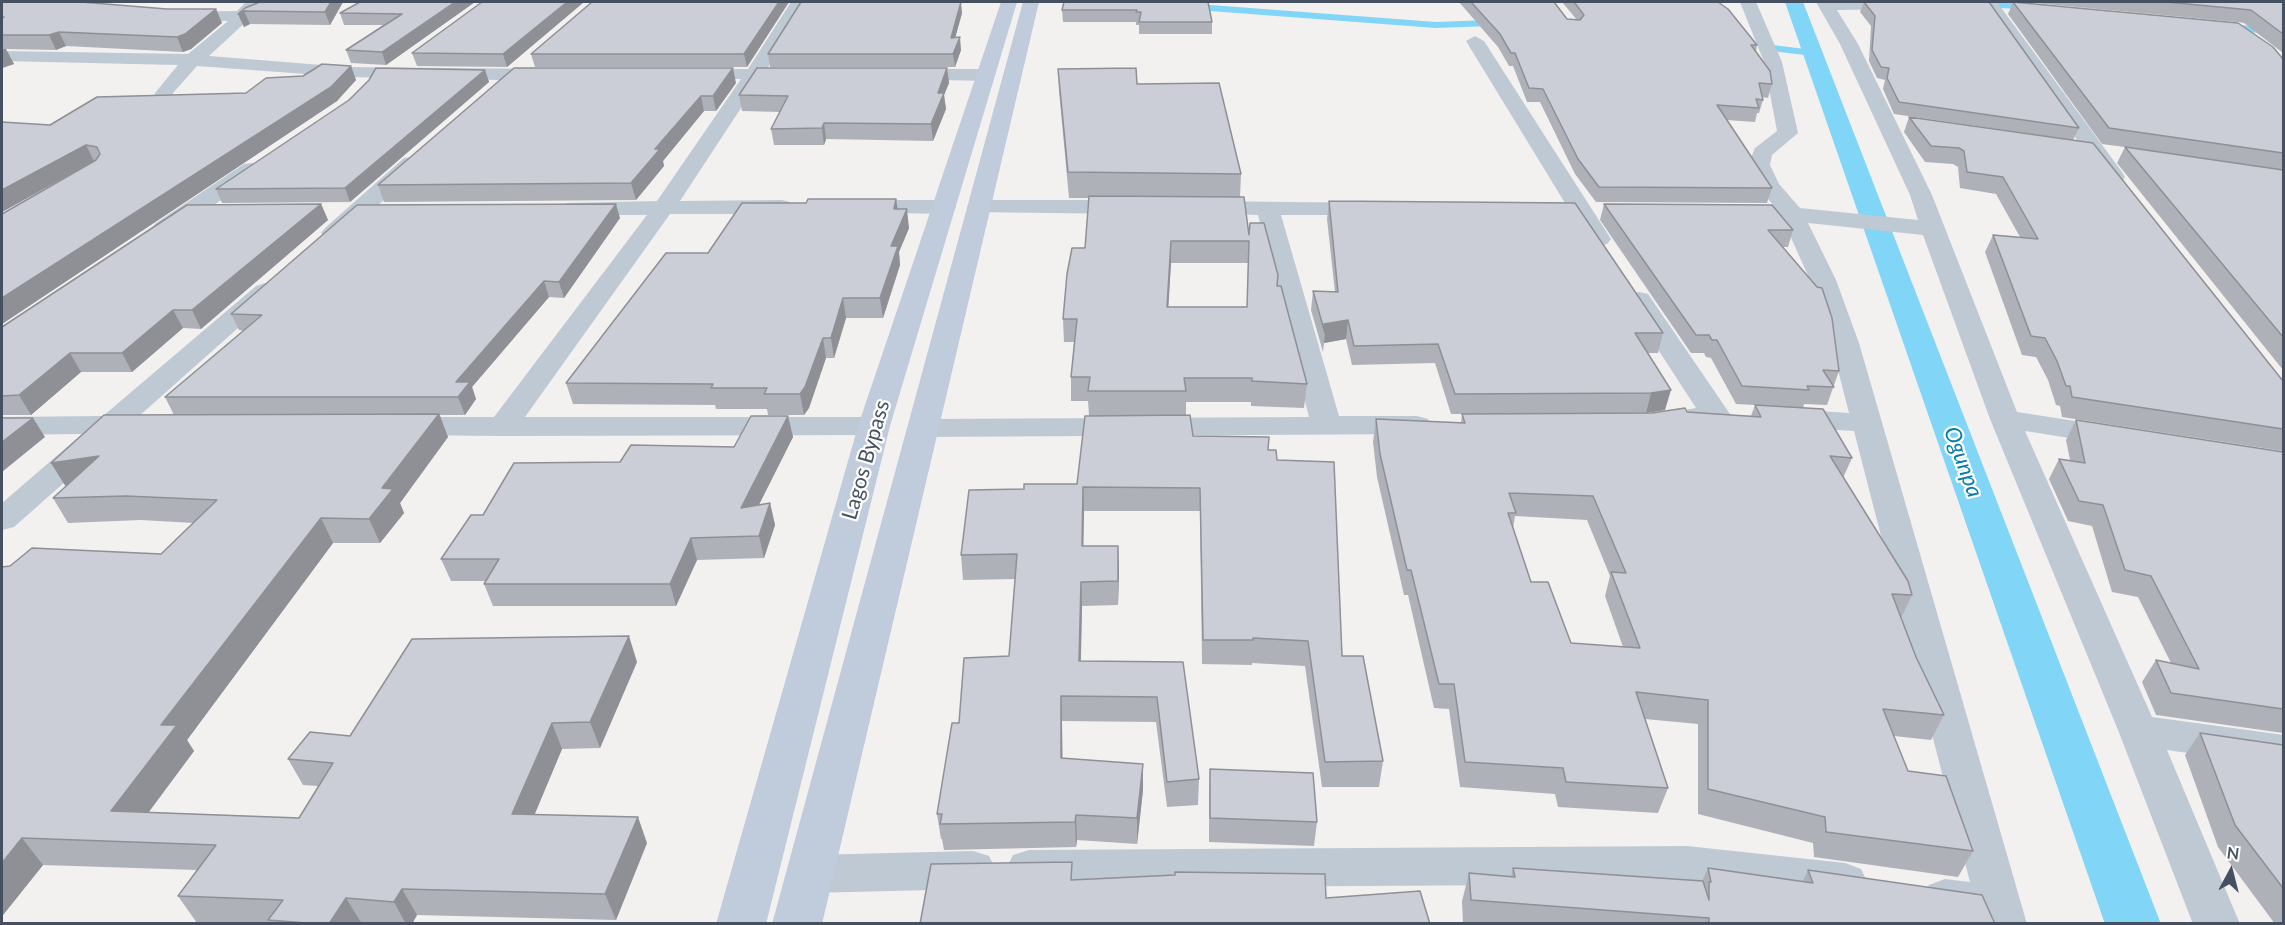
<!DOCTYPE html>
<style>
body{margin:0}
#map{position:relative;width:2285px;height:925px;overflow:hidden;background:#f3f0f0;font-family:Lato,sans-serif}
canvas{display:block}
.frame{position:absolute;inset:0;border:3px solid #455160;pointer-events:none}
.north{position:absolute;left:2201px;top:841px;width:60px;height:60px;-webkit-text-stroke:4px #fff;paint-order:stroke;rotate:7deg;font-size:16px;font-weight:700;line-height:24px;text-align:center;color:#455160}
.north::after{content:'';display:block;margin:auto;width:21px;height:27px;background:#455160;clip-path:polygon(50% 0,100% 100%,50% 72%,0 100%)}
</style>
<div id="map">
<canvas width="2285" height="925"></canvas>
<div class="frame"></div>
<div class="north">N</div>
</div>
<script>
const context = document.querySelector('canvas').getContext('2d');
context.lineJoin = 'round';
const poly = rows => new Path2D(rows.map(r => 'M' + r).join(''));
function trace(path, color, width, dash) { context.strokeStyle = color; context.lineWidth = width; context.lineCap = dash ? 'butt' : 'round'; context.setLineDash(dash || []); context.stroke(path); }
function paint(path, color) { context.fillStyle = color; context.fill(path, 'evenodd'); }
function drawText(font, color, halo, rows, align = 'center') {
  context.font = font + ' Lato,sans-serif'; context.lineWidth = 4.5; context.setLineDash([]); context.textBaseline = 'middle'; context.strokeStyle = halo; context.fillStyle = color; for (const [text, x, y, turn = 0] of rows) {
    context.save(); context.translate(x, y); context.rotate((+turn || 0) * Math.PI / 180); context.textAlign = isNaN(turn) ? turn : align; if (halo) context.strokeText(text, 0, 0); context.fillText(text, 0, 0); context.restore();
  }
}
trace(poly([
 [1919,2,2024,6],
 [1197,7,1436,25,1489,23],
 [2233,27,2284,33],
 [1764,47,1813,53]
]), '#81d5f7', 6);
paint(poly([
 [1785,2,1803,2,2161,924,2105,924,1785,2]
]), '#81d5f7');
paint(poly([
 [252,2,259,6,249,19,209,56,347,67,550,69,559,75,550,81,347,77,197,66,173,93,170,107,163,109,153,103,155,93,178,65,2,61,2,51,188,54,228,21,176,20,170,18,168,15,170,12,237,11,245,3,252,2],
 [791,2,807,2,767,69,796,69,805,74,796,79,760,79,680,201,782,200,790,202,793,207,790,212,782,214,670,214,525,417,874,417,885,420,889,426,885,432,874,435,502,436,401,435,390,432,386,426,390,420,401,417,494,417,647,215,574,215,566,213,563,208,566,203,657,201,741,79,693,79,684,74,693,69,748,69,791,2],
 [1740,2,1756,2,1782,62,1798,133,1772,155,1770,165,1779,184,1800,208,1918,220,1910,195,1840,44,1816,2,1912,2,1914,4,1906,9,1837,10,1858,44,1932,195,2017,412,2114,427,2125,430,2129,436,2125,442,2114,445,2025,431,2152,717,2284,735,2284,767,2167,750,2240,924,2193,924,2118,730,1990,419,1923,235,1808,223,1836,280,1859,343,2027,924,1975,924,1945,919,1929,913,1922,899,1929,885,1945,879,1970,882,1854,431,1787,427,1776,424,1772,418,1776,412,1787,409,1849,413,1831,343,1810,280,1783,220,1766,217,1762,212,1766,207,1773,205,1758,186,1748,165,1755,148,1777,131,1764,62,1740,2],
 [1981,2,1997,2,2122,172,2125,177,2122,182,2106,182,1981,2],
 [1475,36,1484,41,1611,239,1607,244,1599,246,1591,244,1587,239,1466,41,1475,36],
 [906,69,986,69,995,75,986,81,900,79,897,75,906,69],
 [412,157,420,158,423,163,420,168,341,238,325,238,321,233,325,228,404,158,412,157],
 [252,163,260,164,263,169,260,174,172,233,156,233,152,228,156,223,244,164,252,163],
 [856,200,945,200,953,202,956,207,953,212,945,214,848,212,845,207,848,202,856,200],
 [978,200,1130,200,1138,202,1141,207,1138,212,1130,214,970,212,967,207,970,202,978,200],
 [1204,201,1378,203,1381,208,1378,213,1370,215,1281,215,1339,416,1417,416,1428,419,1432,425,1428,431,1417,434,924,437,913,434,909,428,913,422,924,419,1309,417,1258,215,1196,213,1193,208,1196,203,1204,201],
 [265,283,274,286,278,291,274,296,138,417,146,419,150,425,146,431,119,434,14,527,2,530,2,503,82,434,2,435,2,417,103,416,256,286,265,283],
 [1639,292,1648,294,1730,414,1726,420,1673,429,1662,426,1658,420,1662,414,1696,408,1626,300,1630,294,1639,292],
 [1687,846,1845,863,1861,869,1868,883,1861,897,1845,903,1687,884,1029,888,1013,883,1006,869,1013,855,1029,850,1687,846],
 [973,851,989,856,996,870,989,884,973,889,809,893,793,888,786,874,793,860,809,855,973,851]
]), '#bfc9d3');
paint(poly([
 [1001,2,1017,2,890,426,766,924,716,924,858,426,1001,2],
 [1023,2,1039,2,822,924,772,924,1023,2]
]), '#c0cbdb');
paint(poly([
 [2,2,167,9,216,9,222,23,191,49,183,52,66,46,56,50,4,49,14,64,2,68],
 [260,2,343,2,330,25,250,24,244,27,238,14],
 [475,2,386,65,351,63,346,50,383,25,344,25,340,13],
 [584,2,507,67,417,66,412,53],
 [789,2,747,67,535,67,531,54],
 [1208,2,1212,22,1212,34,1139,34,1139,25,1136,25,1136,22,1063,22,1062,10],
 [1459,2,1554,2,1567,19,1577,20,1562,2,1718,2,1757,45,1756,52,1772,84,1768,98,1762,97,1763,100,1759,113,1757,113,1755,122,1727,120,1772,188,1767,203,1596,202,1575,174,1540,102,1527,102,1513,66,1509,66,1498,47],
 [1864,2,2079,128,2073,140,1894,114,1883,89,1885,80,1877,78,1869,61,1871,26,1860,12],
 [2013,2,2020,2,2283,59,2283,370,2117,163,2125,147,2132,148,2102,144,2008,14],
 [2024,2,2283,2,2283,53,2244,23,2237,22],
 [962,13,955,37,961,50,955,67,770,67,768,54],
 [351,66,356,80,337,101,2,324,2,214,94,161,2,212,2,122,50,125,246,93,303,76],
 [947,68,949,83,944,95,946,109,933,141,826,139,824,145,774,145,771,129,780,112,742,111,739,95],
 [1058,69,1137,84,1241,174,1240,197,1249,234,1278,275,1277,286,1307,384,1304,408,1251,406,1251,402,1186,402,1186,415,1193,436,1268,450,1277,460,1342,656,1383,761,1379,787,1322,787,1305,666,1252,663,1252,665,1202,664,1200,511,1084,511,1083,546,1119,570,1118,605,1082,606,1081,661,1183,662,1199,779,1198,805,1167,807,1156,722,1062,721,1062,759,1143,790,1137,844,1077,840,1076,847,944,850,942,839,941,839,937,814,959,723,1009,656,1015,579,963,580,961,555,1024,489,1077,484,1089,416,1088,401,1071,401,1071,377,1074,342,1064,342,1063,319,1085,248,1089,198,1069,198,1059,91],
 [1171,263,1248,263,1247,307,1168,307],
 [485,70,489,82,350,202,222,203,216,189],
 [736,83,716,111,704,111,663,161,664,166,636,200,384,202,378,185],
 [1909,117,2093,143,2283,381,2283,451,2062,417,2060,406,2056,405,2048,380,2036,357,2022,355,1985,252,1993,235,2020,237,1996,194,1960,188,1958,167,1953,164,1925,162,1904,132],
 [1329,201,1663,333,1658,353,1647,353,1665,410,1646,413,1687,412,1751,416,1755,405,1736,404,1711,358,1706,357,1704,353,1691,353,1600,220,1604,204,1793,230,1788,247,1782,247,1839,371,1827,405,1804,404,1803,408,1852,458,1843,478,1912,595,1901,618,1916,657,1944,715,1931,740,1894,736,1908,771,1973,851,1958,877,1814,857,1813,843,1698,814,1698,724,1645,719,1668,788,1658,813,1558,807,1555,794,1460,787,1449,709,1434,708,1408,595,1404,595,1377,477,1373,442,1376,419,1461,423,1462,414,1451,414,1435,363,1352,365,1346,339,1324,343,1323,352,1311,310,1313,291,1335,292,1327,219],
 [1515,516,1587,520,1610,576,1605,596,1623,647,1571,643,1531,582,1513,528],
 [321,204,328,220,201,329,183,328,132,372,81,372,31,415,2,415,2,327],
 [898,209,909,228,899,252,900,265,883,318,846,318,834,358,826,358,809,408,804,415,768,415,767,409,716,409,715,405,573,404,566,383,708,253],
 [620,218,564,298,549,297,472,387,476,399,465,415,440,415,448,437,400,503,404,513,380,543,333,543,187,740,194,751,149,812,299,818,318,786,303,785,288,759,350,736,637,662,600,748,562,749,534,815,647,843,616,920,417,915,412,924,197,923,178,896,197,870,43,865,3,915,2,915,2,567,161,554,194,523,141,520,68,523,53,498,174,415,165,397,244,331,239,330,231,314],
 [788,416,793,437,759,505,770,503,775,525,764,558,697,560,676,606,493,606,484,584,485,581,451,581,441,559,483,515,620,462,734,447],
 [2076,420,2283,452,2283,733,2156,715,2142,682,2156,660,2171,663,2138,597,2112,592,2092,526,2068,521,2049,479,2059,459,2070,460,2066,440],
 [2200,733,2283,745,2283,924,2275,924,2218,847,2185,755],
 [1210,769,1317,822,1314,846,1209,842,1209,793],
 [1513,868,1702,881,1708,868,1802,882,1808,870,1995,924,1463,924,1462,901,1469,873,1511,877]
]), '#afb1b8');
paint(poly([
 [331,2,343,2,330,25,325,12],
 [455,2,475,2,386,65,382,52],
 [567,2,584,2,507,67,503,54],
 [779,2,789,2,747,67,744,54],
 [961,2,962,13,952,50,951,38],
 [216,9,222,23,191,49,183,52,177,37],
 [244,11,250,24,244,27,238,14],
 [59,32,66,46,56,50,49,35],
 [960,37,961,50,955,67,953,54],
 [2,48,2,49,6,49,14,64,2,68],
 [351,66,356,80,337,101,2,324,2,298],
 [733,68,736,83,716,111,713,96],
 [947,68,949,83,944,95,946,109,933,141,931,124,938,93],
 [485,70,489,82,350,202,345,188],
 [701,96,704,111,663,161,664,166,636,200,631,183,655,149],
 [824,123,826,139,824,145,822,128],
 [86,145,94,161,2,212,2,190],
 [896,199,899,217,894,209],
 [321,204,328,220,201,329,192,310],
 [616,204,620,218,564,298,559,282],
 [907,209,909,228,899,252,900,265,883,318,880,298,891,246],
 [1171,241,1171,263,1167,330,1167,307],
 [544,281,549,297,472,387,476,399,465,415,458,397,456,382],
 [843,298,846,318,834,358,831,338],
 [173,310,183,328,132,372,122,353],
 [1348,320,1346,339,1324,343,1325,333,1324,324],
 [823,338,826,358,809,408,804,415,800,394],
 [70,353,81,372,31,415,19,395],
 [1671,390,1665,410,1646,413,1651,393],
 [439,414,448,437,400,503,404,513,380,543,369,519,382,488],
 [788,416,793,437,746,530,741,508],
 [33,418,45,437,2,472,2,442],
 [99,456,66,487,51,463],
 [1083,487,1084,511,1083,570,1082,546],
 [770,503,775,525,764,558,759,536],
 [321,518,333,543,187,740,194,751,130,837,111,811,161,725],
 [691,538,697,560,676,606,670,584],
 [1118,546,1119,570,1118,605],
 [1081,582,1082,606,1080,686,1079,661],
 [629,636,637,662,600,748,590,722],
 [1061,696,1062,721,1063,784,1061,758],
 [552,723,562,749,524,840,512,814],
 [1143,764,1143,790,1137,844,1137,818],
 [1076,815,1077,840,1076,847,1075,822],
 [638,817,647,843,616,920,605,894],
 [22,838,43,865,3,915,2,912,2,863],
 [402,889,417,915,412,924,406,924,394,902],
 [346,898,362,924,329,924]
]), '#8e9096');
const building = poly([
 [2,2,81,2,167,9,216,9,185,34,177,37,59,32,49,35,2,35,2,18,4,17,2,17,2,2],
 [260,2,331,2,325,12,244,11,238,14,245,8,260,2],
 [360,2,455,2,382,52,346,50,402,14,340,13,360,2],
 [482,2,567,2,503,54,412,53,482,2],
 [592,2,779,2,744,54,531,54,592,2],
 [801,2,961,2,951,38,960,37,953,54,768,54,801,2],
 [1064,2,1208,2,1212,22,1139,22,1141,12,1136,12,1137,10,1062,10,1064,2],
 [1471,2,1554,2,1567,19,1580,20,1584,15,1574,2,1718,2,1728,9,1757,45,1751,45,1770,71,1772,84,1759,83,1763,100,1756,99,1759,108,1717,105,1772,188,1599,187,1578,159,1543,89,1529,88,1515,53,1511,53,1500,34,1471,2],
 [1864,2,1989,2,2079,128,1899,102,1887,78,1889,68,1881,67,1872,50,1875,16,1864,2],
 [2013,2,2238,23,2273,47,2283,59,2283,153,2109,128,2013,2],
 [2166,2,2283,2,2283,34,2251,10,2166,2],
 [322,64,351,66,331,87,2,298,2,214,96,160,100,154,97,147,86,145,2,190,2,122,50,125,97,97,246,93,266,78,303,76,322,64],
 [376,68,485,70,345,188,216,189,349,100,369,80,376,68],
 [514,68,733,68,713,96,701,96,655,149,660,149,631,183,378,185,514,68],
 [757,68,947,68,938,93,944,93,931,124,824,123,822,128,771,129,788,96,739,95,757,68],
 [1136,68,1137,84,1219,83,1241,174,1068,172,1058,69,1136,68],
 [1909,117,2093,143,2283,381,2283,429,2072,397,2070,386,2066,386,2057,361,2045,338,2031,336,1993,235,2038,239,2003,177,1967,172,1964,151,1959,148,1931,146,1909,117],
 [2125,147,2283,170,2283,337,2125,147],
 [1089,196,1244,197,1249,235,1250,223,1264,223,1278,275,1277,286,1281,286,1307,384,1252,381,1252,378,1184,378,1186,391,1088,391,1090,377,1071,377,1077,319,1063,319,1067,274,1072,248,1085,248,1089,196],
 [1171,241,1249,241,1247,307,1167,307,1171,241],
 [808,199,896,199,894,209,907,209,891,246,898,246,880,298,843,298,831,338,823,338,805,387,800,394,764,394,767,388,711,388,713,384,566,383,666,253,708,253,742,203,806,203,808,199],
 [1329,201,1575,203,1663,333,1635,333,1671,390,1651,393,1455,394,1438,344,1354,346,1348,320,1324,324,1325,333,1313,291,1338,292,1329,201],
 [321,204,192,310,173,310,122,353,70,353,19,395,2,396,2,327,187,205,321,204],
 [616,204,559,282,544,281,456,382,470,382,458,397,165,397,262,315,231,314,357,205,616,204],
 [1604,204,1772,205,1793,230,1768,230,1817,287,1822,288,1832,318,1839,371,1823,370,1834,387,1807,386,1809,390,1742,386,1717,340,1712,340,1709,335,1696,335,1604,204],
 [1755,405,1823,409,1852,458,1830,456,1908,581,1912,595,1892,594,1916,657,1944,715,1883,709,1908,771,1946,776,1973,851,1826,832,1825,817,1708,789,1708,700,1636,692,1668,788,1566,782,1563,768,1465,762,1454,684,1439,684,1411,570,1407,570,1380,454,1376,419,1465,423,1462,414,1652,413,1685,408,1687,412,1761,417,1755,405],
 [1509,493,1593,496,1626,573,1611,572,1640,648,1571,643,1548,582,1531,582,1508,513,1516,513,1509,493],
 [439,414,382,488,393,489,369,519,321,518,161,725,177,725,111,811,299,818,333,763,288,759,310,732,350,736,412,639,629,636,590,722,552,723,512,814,638,817,605,894,402,889,394,902,346,898,329,924,320,924,268,920,283,900,178,896,216,845,22,838,2,863,2,567,10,566,32,548,161,554,217,500,126,496,53,498,99,456,51,463,104,415,439,414],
 [1190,415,1193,436,1269,437,1268,450,1276,450,1277,460,1334,462,1342,656,1363,656,1383,761,1325,762,1308,641,1253,638,1253,640,1203,640,1200,488,1083,487,1082,546,1118,546,1118,581,1081,582,1079,661,1183,662,1199,779,1167,782,1157,697,1061,696,1061,758,1143,764,1137,818,1076,815,1075,822,940,824,942,814,937,814,952,723,959,723,964,658,1009,656,1017,554,961,555,969,490,1024,489,1024,484,1077,484,1085,416,1190,415],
 [751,416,788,416,741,508,770,503,759,536,691,538,670,584,484,584,499,559,441,559,471,515,483,515,514,463,620,462,631,445,734,447,751,416],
 [2,418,33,418,2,442,2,418],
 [2076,420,2283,452,2283,709,2171,693,2156,660,2199,669,2151,576,2125,570,2103,505,2079,501,2059,459,2085,463,2076,420],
 [2200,733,2283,745,2283,888,2235,825,2200,733],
 [1210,769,1313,773,1317,822,1210,818,1210,769],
 [1072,862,1071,880,1175,875,1175,872,1325,874,1326,898,1420,891,1430,924,920,924,931,864,1072,862],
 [1513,868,1703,881,1709,900,1709,882,1711,882,1708,868,1813,883,1808,870,1982,895,1995,924,1697,924,1709,922,1709,918,1471,900,1469,873,1515,877,1513,868]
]);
paint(building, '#cbced6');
trace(building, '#8e9096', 1.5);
drawText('21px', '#455160', '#fff', [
 ["Lagos Bypass",866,460,-74]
]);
drawText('italic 22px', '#017cb0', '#fff', [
 ["Ogunpa",1963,462,70]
]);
</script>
